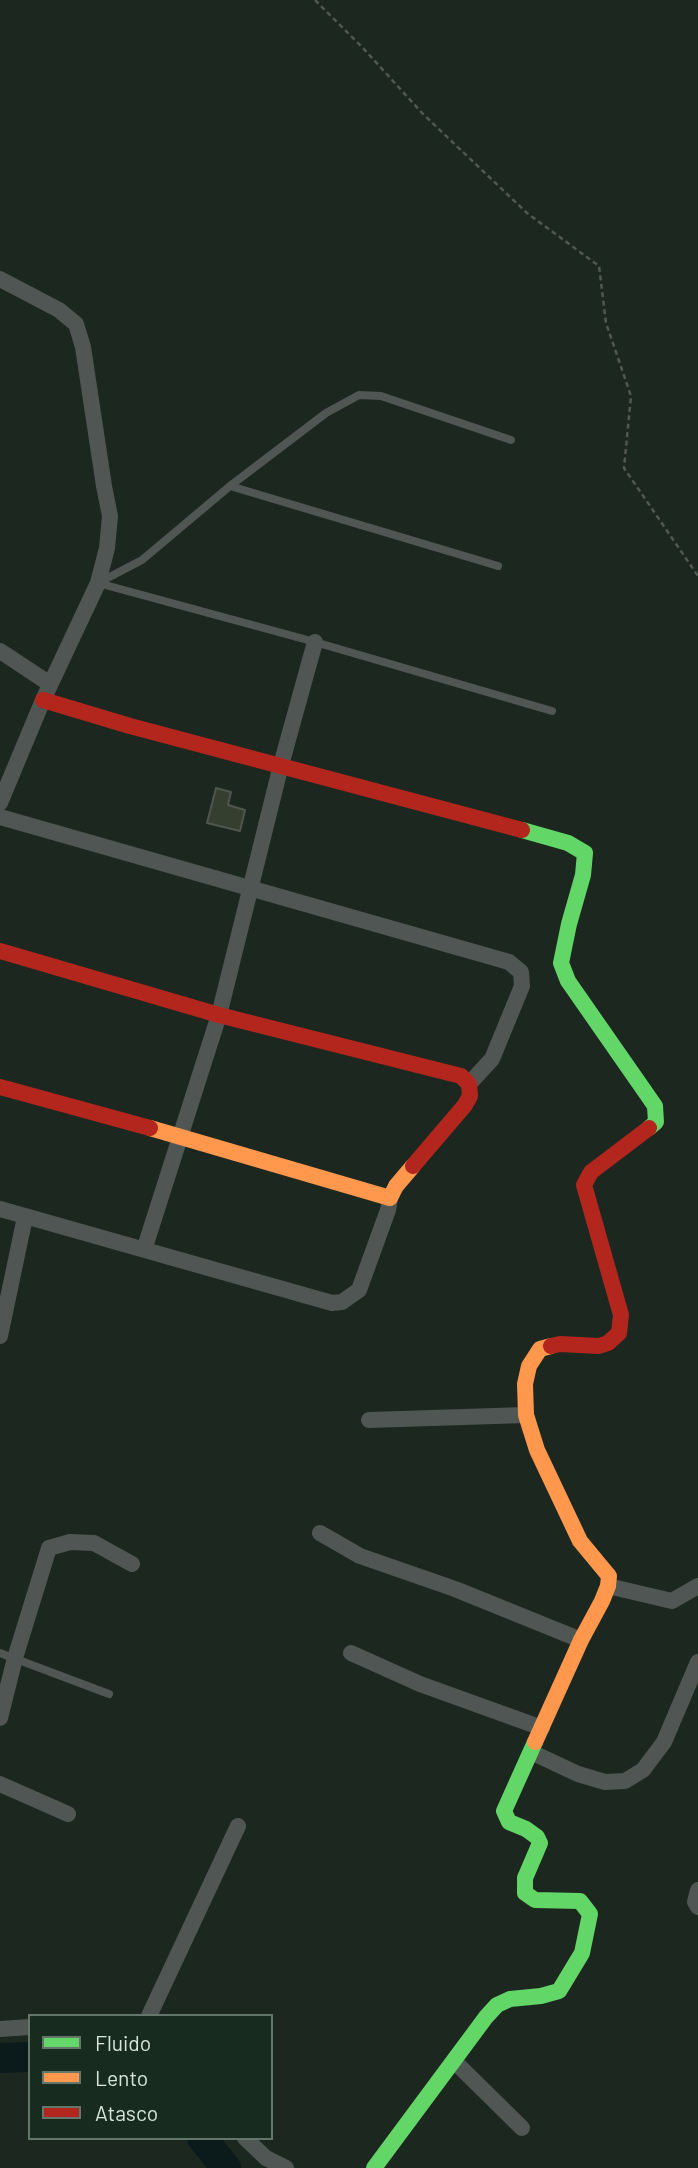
<!DOCTYPE html>
<style>
body{margin:0}
#map{position:relative;width:698px;height:2168px;overflow:hidden;background:#1c271f;font-family:Barlow,sans-serif}
canvas{display:block}
.legend{position:absolute;left:28px;top:2014px;width:245px;height:126px;box-sizing:border-box;background:#172c1e;border:2px solid #647669;margin:0;padding:9px 12px;list-style:none;font-size:21px;color:#d7e4da}
.legend li{display:flex;align-items:center;gap:14px;height:35px}
.legend b{width:35px;border:2px solid #647669}
</style>
<div id="map">
<canvas width="698" height="2168"></canvas>
<ul class="legend">
<li><b style="height:9px;background:#63d668"></b>Fluido</li>
<li><b style="height:9px;background:#ff974d"></b>Lento</li>
<li><b style="height:9px;background:#b3261e"></b>Atasco</li>
</ul>
</div>
<script>
const context = document.querySelector('canvas').getContext('2d');
context.lineJoin = 'round';
const poly = rows => new Path2D(rows.map(r => 'M' + r).join(''));
function trace(path, color, width, dash) { context.strokeStyle = color; context.lineWidth = width; context.lineCap = dash ? 'butt' : 'round'; context.setLineDash(dash || []); context.stroke(path); }
function paint(path, color) { context.fillStyle = color; context.fill(path, 'evenodd'); }
trace(poly([
 [0,2058,30,2057],
 [202,2138,226,2168]
]), '#0b1b1c', 30);
const building = poly([
 [216,788,231,792,228,805,245,810,240,831,207,823,216,788]
]);
paint(building, '#353f2f');
trace(building, '#4f564d', 2);
trace(poly([
 [315,0,363,48,423,114,527,213,599,266,606,323,631,396,624,468,698,576]
]), '#515754', 2.5, [5, 3.5]);
trace(poly([
 [511,440,381,396,359,395,326,413,230,486,142,560,98,583,315,642,552,711],
 [230,486,498,566],
 [0,1653,109,1694]
]), '#505654', 8);
trace(poly([
 [0,279,59,310,76,324,83,347,104,486,110,516,107,548,98,583,43,700,0,803],
 [0,651,50,684],
 [0,817,509,962,521,972,522,986,492,1059,469,1084],
 [0,1209,332,1303,342,1302,359,1290,388,1210,390,1198],
 [144,1250,219,1015,281,765,315,642],
 [0,1336,25,1217],
 [369,1420,526,1415],
 [320,1533,360,1556,455,1589,581,1640],
 [608,1586,672,1601,698,1586],
 [351,1653,420,1684,542,1728],
 [0,1718,15,1658,49,1548,70,1542,94,1543,132,1564],
 [531,1752,578,1774,605,1782,625,1781,643,1770,664,1742,698,1662],
 [0,1784,68,1814],
 [698,1890,695,1902,698,1907],
 [149,2016,238,1826],
 [0,2029,30,2027],
 [454,2061,522,2128],
 [245,2138,266,2158,286,2168]
]), '#505654', 16);
trace(poly([
 [522,830,568,843,585,853,583,875,569,924,561,963,568,981,655,1106,656,1122,649,1128],
 [374,2168,486,2017,497,2005,510,1999,541,1996,559,1991,582,1953,590,1914,580,1901,535,1900,525,1893,525,1878,540,1843,537,1837,526,1829,509,1822,504,1811,535,1742]
]), '#63d668', 16);
trace(poly([
 [150,1128,390,1198,396,1186,413,1166],
 [535,1742,581,1640,602,1601,608,1586,609,1576,580,1541,537,1450,526,1415,525,1384,529,1366,540,1349,551,1346]
]), '#ff974d', 16);
trace(poly([
 [43,700,130,726,522,830],
 [0,951,219,1015,461,1076,469,1084,470,1096,465,1105,413,1166],
 [0,1087,150,1128],
 [551,1346,560,1344,599,1346,608,1343,619,1333,621,1315,584,1185,591,1172,649,1128]
]), '#b3261e', 16);
</script>
